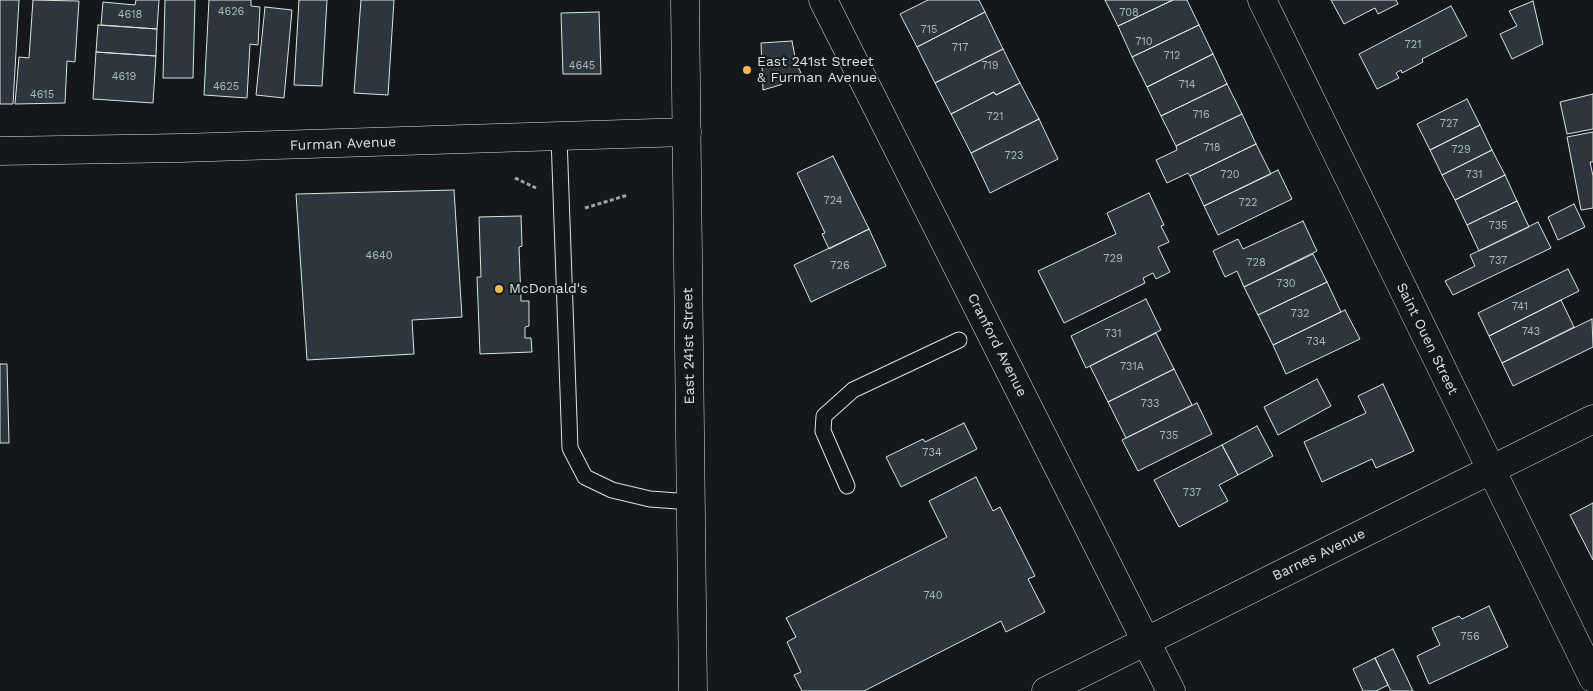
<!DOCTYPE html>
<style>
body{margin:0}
canvas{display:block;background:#14181c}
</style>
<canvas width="1593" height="691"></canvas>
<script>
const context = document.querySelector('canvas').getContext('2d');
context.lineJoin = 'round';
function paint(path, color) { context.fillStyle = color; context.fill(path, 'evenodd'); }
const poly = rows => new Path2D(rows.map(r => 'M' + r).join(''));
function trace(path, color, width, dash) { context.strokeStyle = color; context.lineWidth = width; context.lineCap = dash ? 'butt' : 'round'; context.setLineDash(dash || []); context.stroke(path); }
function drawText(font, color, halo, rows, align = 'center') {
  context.font = font + ' "Work Sans",sans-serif'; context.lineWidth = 4; context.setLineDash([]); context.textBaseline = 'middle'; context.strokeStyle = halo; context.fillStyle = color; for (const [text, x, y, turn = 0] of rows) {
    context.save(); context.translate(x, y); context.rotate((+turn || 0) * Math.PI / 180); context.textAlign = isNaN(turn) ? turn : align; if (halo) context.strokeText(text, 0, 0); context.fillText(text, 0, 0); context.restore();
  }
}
const building = poly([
 [0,0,19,0,13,104,0,104,0,0],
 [33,0,79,1,75,62,67,61,65,103,15,104,19,57,29,58,33,0],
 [136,0,159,0,157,29,101,25,103,2,135,5,136,0],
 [165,0,195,0,193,78,163,78,165,0],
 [209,0,251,0,251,6,260,7,258,45,250,44,247,98,204,95,209,0],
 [299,0,327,0,322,86,294,85,299,0],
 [361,0,394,0,388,95,354,93,361,0],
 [928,0,979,0,985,12,917,47,900,14,928,0],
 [1105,0,1173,0,1118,26,1105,0],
 [1173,0,1187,0,1199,25,1132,57,1118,26,1173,0],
 [1331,0,1396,0,1398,4,1378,14,1375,8,1344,24,1331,0],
 [1533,1,1543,44,1512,59,1500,34,1517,26,1509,11,1533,1],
 [1451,6,1467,36,1422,59,1423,62,1402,73,1401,70,1396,73,1399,78,1377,89,1359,54,1451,6],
 [265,7,292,10,284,98,256,95,265,7],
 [599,12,601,74,563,74,561,13,599,12],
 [985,12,1003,49,935,83,917,47,985,12],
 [98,25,157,29,156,56,96,52,98,25],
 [1199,25,1213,54,1147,87,1132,57,1199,25],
 [792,41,796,62,801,73,780,85,763,90,761,43,792,41],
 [1003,49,1020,83,996,95,994,92,951,114,935,83,1003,49],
 [96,52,156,56,153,103,93,99,96,52],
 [1213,54,1227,84,1161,116,1147,87,1213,54],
 [1020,83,1039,119,971,153,951,114,994,92,996,95,1020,83],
 [1227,84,1242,114,1176,146,1161,116,1227,84],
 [1593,94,1593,129,1567,134,1560,102,1593,94],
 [1467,99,1480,125,1430,150,1417,124,1467,99],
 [1242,114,1256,144,1190,176,1188,173,1167,183,1156,160,1177,150,1176,146,1242,114],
 [1039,119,1058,159,990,193,971,153,1039,119],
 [1480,125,1492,150,1442,175,1430,150,1480,125],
 [1593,132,1593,162,1590,162,1593,176,1593,208,1581,210,1567,137,1593,132],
 [1256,144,1271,174,1204,206,1190,176,1256,144],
 [1492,150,1505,175,1455,200,1442,175,1492,150],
 [833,156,869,229,829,249,822,234,825,233,797,173,833,156],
 [1278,170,1292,199,1218,235,1204,206,1278,170],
 [1505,175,1517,201,1467,225,1455,200,1505,175],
 [454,190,462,317,412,320,414,354,307,360,296,194,454,190],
 [1149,193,1164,225,1161,226,1169,242,1158,247,1170,272,1156,279,1153,273,1143,278,1145,283,1064,323,1038,271,1116,234,1107,213,1149,193],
 [1517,201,1529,227,1479,251,1467,225,1517,201],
 [1574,204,1585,227,1558,240,1548,217,1574,204],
 [521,216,522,246,519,247,521,301,529,301,529,326,525,327,525,338,531,338,532,352,480,354,477,277,481,277,479,217,521,216],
 [1303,221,1317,251,1244,287,1237,271,1225,277,1213,251,1238,239,1243,249,1303,221],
 [1538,222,1551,248,1453,295,1445,281,1475,266,1470,255,1538,222],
 [869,229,886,266,811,302,794,265,869,229],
 [1313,254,1327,282,1258,315,1244,287,1313,254],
 [1568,269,1579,291,1489,336,1478,313,1568,269],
 [1327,282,1341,312,1273,345,1258,315,1327,282],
 [1146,299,1161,330,1086,368,1071,336,1146,299],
 [1561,300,1574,327,1502,363,1489,336,1561,300],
 [1345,310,1360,339,1286,374,1273,345,1345,310],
 [1592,319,1593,347,1513,386,1502,363,1592,319],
 [1156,333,1174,369,1108,402,1090,366,1156,333],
 [0,364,7,364,9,443,0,443,0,364],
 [1174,369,1192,405,1126,438,1108,402,1174,369],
 [1317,379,1331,406,1278,435,1264,407,1317,379],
 [1383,384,1414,451,1376,468,1372,459,1322,482,1304,442,1366,413,1358,396,1383,384],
 [1197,403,1212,434,1138,471,1122,440,1197,403],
 [964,423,977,449,901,487,886,457,923,439,925,442,964,423],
 [1257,426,1273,456,1238,475,1222,445,1257,426],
 [1222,445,1238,475,1219,485,1228,501,1179,527,1154,480,1222,445],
 [976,477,993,511,1000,507,1035,576,1028,579,1045,612,1006,632,1001,621,864,691,802,691,794,675,801,672,787,642,796,637,786,618,947,537,929,501,976,477],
 [1593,503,1593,560,1570,515,1593,503],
 [1489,606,1508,647,1429,684,1417,656,1440,645,1432,628,1459,616,1462,619,1489,606],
 [1393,649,1413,691,1391,691,1375,658,1393,649],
 [1375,658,1388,685,1376,691,1363,691,1353,669,1375,658]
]);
paint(building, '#2c363c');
trace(building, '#d8e6dc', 1);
const service = poly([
 [559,137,570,448,585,477,612,490,650,499,691,502],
 [847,486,823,431,824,416,853,390,959,340]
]);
const minor = poly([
 [823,0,1171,691],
 [1262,0,1593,678],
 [0,151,181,148,687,132],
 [1046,691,1593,419]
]);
const primary = poly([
 [685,0,693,691]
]);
trace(service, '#d8e6dc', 17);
trace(minor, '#d8e6dc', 29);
trace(primary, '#d8e6dc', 29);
trace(poly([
 [515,178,536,188],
 [585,208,628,195]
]), '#9da8a2', 3, [4, 2.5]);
trace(service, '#14181c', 15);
trace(minor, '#14181c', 28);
trace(primary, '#14181c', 28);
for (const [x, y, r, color] of [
 [747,70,5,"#ffb74d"],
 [499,289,5,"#ffb74d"]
]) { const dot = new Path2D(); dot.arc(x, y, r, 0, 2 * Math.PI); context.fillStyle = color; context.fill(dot); trace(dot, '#14181c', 2); }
drawText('11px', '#adbab4', null, [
 ["4626",231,12],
 ["708",1129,13],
 ["4618",130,15],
 ["715",929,30],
 ["710",1144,42],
 ["721",1413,45],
 ["717",960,48],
 ["712",1172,56],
 ["4645",582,66],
 ["719",990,66],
 ["4619",124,77],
 ["714",1187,85],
 ["4625",226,87],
 ["4615",42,95],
 ["716",1201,115],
 ["721",995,117],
 ["727",1449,124],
 ["718",1212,148],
 ["729",1461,150],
 ["723",1014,156],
 ["720",1230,175],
 ["731",1474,175],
 ["724",833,201],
 ["722",1248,203],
 ["735",1498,226],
 ["4640",379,256],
 ["729",1113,259],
 ["737",1498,261],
 ["728",1256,263],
 ["726",840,266],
 ["730",1286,284],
 ["741",1520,307],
 ["732",1300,314],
 ["743",1531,332],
 ["731",1113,334],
 ["734",1316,342],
 ["731A",1132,367],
 ["733",1150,404],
 ["735",1169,436],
 ["734",932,453],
 ["737",1192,493],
 ["740",933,596],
 ["756",1470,637]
]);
drawText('14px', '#d8e6dc', '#14181c', [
 ["East 241st Street",757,62],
 ["& Furman Avenue",757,78],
 ["McDonald's",509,289]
], 'left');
drawText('14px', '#d8e6dc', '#14181c', [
 ["Furman Avenue",343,144,-2],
 ["Saint Ouen Street",1427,339,64],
 ["Cranford Avenue",997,345,63],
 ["East 241st Street",689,346,-91],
 ["Barnes Avenue",1319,555,-26]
]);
</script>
